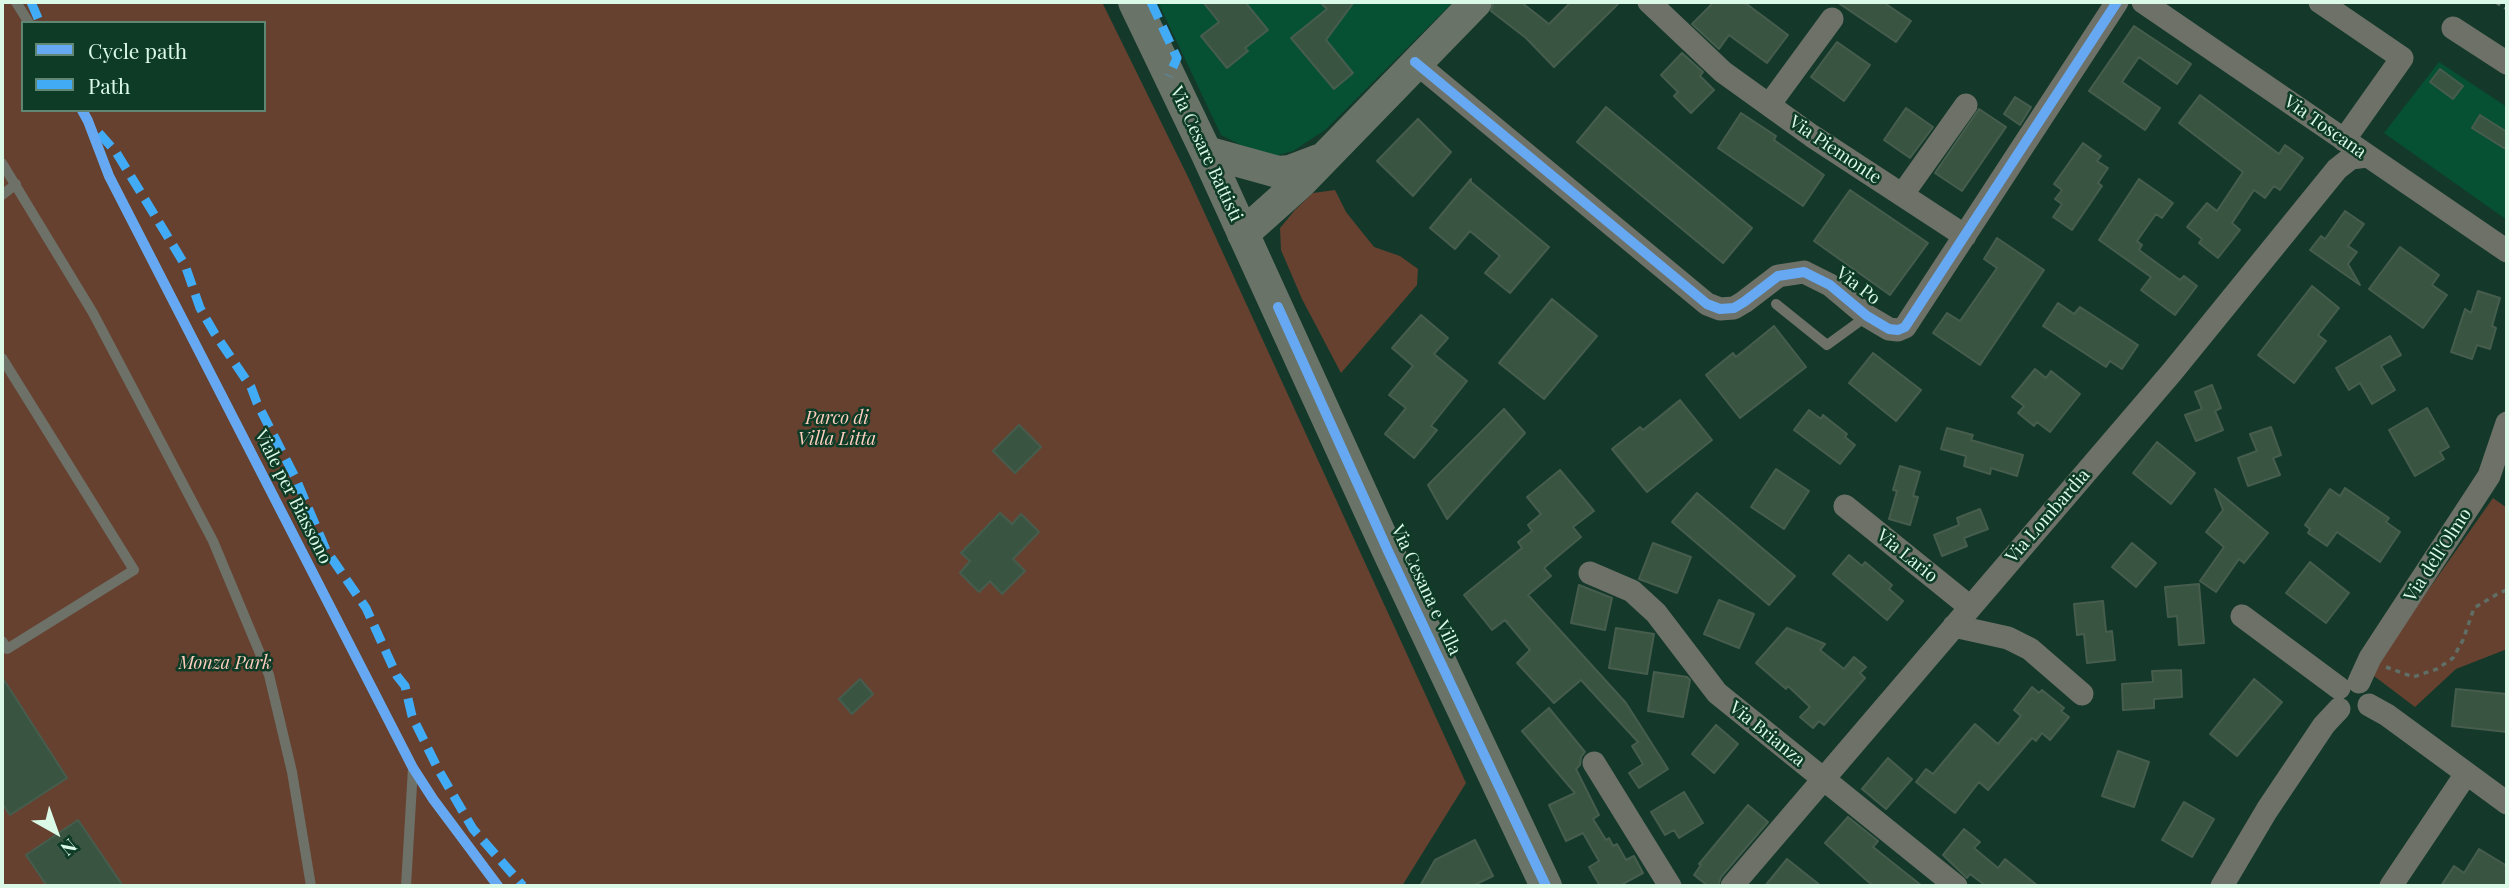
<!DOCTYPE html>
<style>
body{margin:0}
#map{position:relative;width:2509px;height:888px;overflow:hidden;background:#14392a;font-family:"Playfair Display",serif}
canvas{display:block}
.frame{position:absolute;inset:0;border:4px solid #dbf9e7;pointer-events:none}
.legend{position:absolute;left:21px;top:21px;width:245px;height:91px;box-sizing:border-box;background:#0d3b26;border:2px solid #5f8773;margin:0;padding:9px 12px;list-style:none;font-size:21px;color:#dbf9e7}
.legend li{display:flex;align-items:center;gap:14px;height:35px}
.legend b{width:35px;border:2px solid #5f8773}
.north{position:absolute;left:21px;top:797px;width:70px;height:70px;-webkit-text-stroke:5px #0d3b26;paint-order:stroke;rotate:140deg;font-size:19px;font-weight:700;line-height:28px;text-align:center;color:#dbf9e7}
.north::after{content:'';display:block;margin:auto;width:24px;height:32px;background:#dbf9e7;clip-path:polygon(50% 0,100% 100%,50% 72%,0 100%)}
</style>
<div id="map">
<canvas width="2509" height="888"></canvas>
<div class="frame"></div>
<ul class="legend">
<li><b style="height:9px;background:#66a8f1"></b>Cycle path</li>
<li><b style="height:9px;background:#42abf6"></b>Path</li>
</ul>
<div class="north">N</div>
</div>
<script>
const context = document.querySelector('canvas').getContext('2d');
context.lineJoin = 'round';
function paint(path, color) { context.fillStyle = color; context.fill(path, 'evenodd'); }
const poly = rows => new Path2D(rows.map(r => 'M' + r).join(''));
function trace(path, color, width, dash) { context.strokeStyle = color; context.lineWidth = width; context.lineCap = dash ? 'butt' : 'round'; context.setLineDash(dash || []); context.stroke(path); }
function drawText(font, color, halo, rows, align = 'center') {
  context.font = font + ' "Playfair Display",serif'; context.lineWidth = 5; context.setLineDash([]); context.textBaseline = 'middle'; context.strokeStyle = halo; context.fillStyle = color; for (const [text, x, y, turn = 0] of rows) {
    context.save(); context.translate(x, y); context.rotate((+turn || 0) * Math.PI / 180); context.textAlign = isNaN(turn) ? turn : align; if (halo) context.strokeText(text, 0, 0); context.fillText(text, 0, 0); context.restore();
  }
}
paint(poly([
 [1158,2,1453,2,1325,130,1293,151,1267,158,1221,135],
 [2439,62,2507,107,2507,220,2384,133]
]), '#065034');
paint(poly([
 [2,2,1102,2,1189,179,1466,783,1402,886,2,886],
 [23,23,264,23,264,110,23,110],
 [1335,190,1346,212,1374,247,1400,256,1418,269,1417,285,1341,373,1302,299,1281,250,1280,228,1295,210,1313,193],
 [2493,498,2507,508,2507,649,2456,669,2415,707,2370,673]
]), '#664130');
const building = poly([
 [1203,2,1245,2,1268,30,1245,48,1248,51,1227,68,1201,36,1219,22,1203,2],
 [1320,2,1354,2,1326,40,1353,73,1334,89,1291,38,1327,9,1320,2],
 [1494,2,1521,2,1549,24,1571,2,1620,2,1554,67,1526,38,1491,11,1494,2],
 [1714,2,1744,2,1788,35,1767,63,1729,35,1719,49,1692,24,1714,2],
 [1837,2,1883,2,1911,21,1896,42,1837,2],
 [2134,26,2191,64,2177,84,2139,57,2122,82,2160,108,2145,130,2089,91,2134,26],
 [1837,42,1870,65,1844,101,1811,77,1837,42],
 [1682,53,1703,72,1700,76,1714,90,1691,113,1674,96,1678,92,1661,75,1682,53],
 [2440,69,2463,86,2453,99,2430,82,2440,69],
 [2200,95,2279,154,2285,145,2303,158,2280,190,2274,186,2265,198,2254,190,2232,223,2240,230,2218,258,2199,243,2202,239,2187,227,2207,203,2217,211,2243,172,2179,123,2200,95],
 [2015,97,2031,107,2020,125,2004,114,2015,97],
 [1606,107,1752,228,1723,263,1577,142,1606,107],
 [1906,108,1933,127,1910,158,1884,140,1906,108],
 [1979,109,2006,127,1962,191,1935,173,1979,109],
 [1741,113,1776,136,1774,140,1824,175,1803,206,1718,148,1741,113],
 [2480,115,2507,132,2507,150,2472,128,2480,115],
 [1418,119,1451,152,1413,196,1377,161,1418,119],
 [2083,143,2101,156,2097,161,2108,168,2098,183,2102,186,2072,230,2053,217,2062,204,2055,199,2062,190,2054,184,2083,143],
 [1471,179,1471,182,1549,247,1510,293,1485,273,1500,256,1470,231,1455,249,1430,228,1471,179],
 [2139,179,2173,203,2162,218,2156,214,2137,241,2142,245,2139,250,2180,280,2184,276,2197,286,2175,315,2141,290,2151,277,2099,240,2139,179],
 [1850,190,1928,243,1890,295,1814,241,1850,190],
 [2345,211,2364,224,2348,246,2357,252,2348,264,2360,285,2310,250,2321,236,2325,239,2345,211],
 [1997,238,2044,270,1980,365,1933,333,1947,313,1960,321,1997,268,1984,259,1997,238],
 [2400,247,2439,275,2432,285,2447,295,2423,328,2369,289,2400,247],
 [2312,286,2339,308,2318,335,2326,341,2294,383,2258,355,2312,286],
 [2478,291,2500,298,2492,326,2496,328,2490,349,2477,345,2472,359,2451,352,2465,309,2471,313,2478,291],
 [1552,299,1597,336,1544,399,1499,363,1552,299],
 [2058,303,2074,314,2080,307,2138,345,2122,369,2110,361,2106,367,2043,326,2058,303],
 [1421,315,1448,338,1434,354,1467,381,1431,426,1437,430,1414,458,1385,434,1406,408,1389,395,1413,366,1392,348,1421,315],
 [1774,326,1806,367,1740,418,1706,375,1733,353,1736,357,1774,326],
 [2390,336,2401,355,2381,366,2395,390,2372,404,2360,383,2349,390,2336,368,2390,336],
 [1873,353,1921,390,1896,421,1849,383,1873,353],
 [2035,369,2046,378,2051,371,2080,394,2050,432,2037,422,2034,426,2018,413,2024,406,2012,397,2035,369],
 [2212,385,2221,408,2215,411,2223,430,2196,441,2185,415,2202,409,2195,392,2212,385],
 [1680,400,1712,440,1647,492,1612,449,1640,427,1643,430,1680,400],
 [2427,408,2449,447,2440,452,2444,459,2415,476,2389,430,2427,408],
 [1504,409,1525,433,1447,519,1428,485,1504,409],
 [1809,410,1821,419,1823,415,1847,434,1845,437,1855,445,1840,464,1794,430,1809,410],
 [1019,425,1041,447,1015,473,993,451,1019,425],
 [2271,427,2281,455,2273,458,2280,475,2248,486,2238,458,2257,451,2250,434,2271,427],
 [1947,428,1973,435,1971,440,2023,455,2017,476,1991,468,1990,474,1964,466,1966,456,1941,449,1947,428],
 [2157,442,2195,473,2171,504,2133,473,2157,442],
 [1900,466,1920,472,1913,496,1918,497,1910,525,1889,519,1897,491,1893,490,1900,466],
 [1776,469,1809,491,1784,529,1751,507,1776,469],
 [1560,470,1594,511,1573,527,1581,537,1544,568,1551,576,1528,595,1626,703,1668,769,1639,788,1629,773,1643,764,1632,746,1638,742,1581,680,1554,703,1517,663,1530,650,1505,620,1492,630,1464,595,1522,548,1518,542,1532,531,1528,525,1541,514,1527,497,1560,470],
 [2345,488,2389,518,2386,522,2400,532,2380,562,2337,532,2327,546,2308,533,2310,529,2305,525,2330,489,2340,496,2345,488],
 [2215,489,2268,533,2244,563,2239,559,2216,592,2200,581,2224,547,2206,532,2223,510,2215,489],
 [1697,493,1795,576,1769,605,1672,522,1697,493],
 [1980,509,1988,529,1964,538,1967,546,1942,556,1934,535,1959,525,1957,518,1980,509],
 [1000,513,1012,524,1021,514,1039,532,1013,559,1025,571,1002,594,990,581,979,592,960,573,970,561,961,553,1000,513],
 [1653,543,1691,557,1677,593,1639,579,1653,543],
 [2132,543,2156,563,2136,587,2112,567,2132,543],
 [1849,555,1862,566,1865,562,1892,585,1889,589,1903,601,1887,620,1833,574,1849,555],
 [2310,562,2349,593,2326,623,2286,593,2310,562],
 [2199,584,2204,643,2179,645,2177,616,2168,617,2165,587,2199,584],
 [1579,585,1612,598,1605,630,1571,623,1579,585],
 [1719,600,1754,614,1739,648,1704,634,1719,600],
 [2103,601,2106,632,2112,631,2115,660,2087,663,2084,634,2077,635,2074,604,2103,601],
 [1616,628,1654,634,1647,674,1609,668,1616,628],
 [1787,628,1825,644,1820,650,1844,669,1854,657,1866,667,1860,673,1865,678,1824,725,1819,721,1813,728,1800,717,1810,707,1788,686,1786,689,1756,663,1787,628],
 [2181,670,2182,697,2154,699,2154,708,2123,710,2122,684,2153,682,2152,671,2181,670],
 [1654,672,1687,677,1690,680,1683,717,1648,711,1654,672],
 [2,677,67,778,10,815,2,803,2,677],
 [860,679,873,694,852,714,839,699,860,679],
 [2254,679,2282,702,2237,756,2210,734,2254,679],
 [2032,687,2039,693,2042,690,2064,708,2061,711,2069,717,2050,740,2042,733,2036,741,2032,738,1988,790,1979,782,1955,813,1916,782,1926,769,1933,774,1975,724,1998,744,2021,716,2014,710,2032,687],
 [2456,689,2507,694,2507,732,2452,726,2456,689],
 [1549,708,1585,752,1581,757,1580,765,1576,769,1599,815,1593,819,1606,840,1609,838,1613,846,1617,844,1626,860,1634,856,1643,873,1619,886,1600,886,1589,867,1599,861,1583,833,1566,841,1549,805,1575,793,1522,731,1549,708],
 [1716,725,1738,744,1714,773,1692,754,1716,725],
 [2118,751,2149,762,2134,807,2102,796,2118,751],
 [1888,758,1912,779,1886,809,1862,789,1888,758],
 [1684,792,1703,823,1679,838,1674,830,1665,835,1651,812,1684,792],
 [2184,802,2214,819,2192,857,2162,840,2184,802],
 [1748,805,1768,822,1721,877,1718,886,1708,886,1694,875,1701,865,1699,864,1748,805],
 [1848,817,1878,841,1873,847,1922,886,1873,886,1825,843,1848,817],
 [78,820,123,886,47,886,26,855,78,820],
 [1964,829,1980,842,1974,848,1998,868,2005,859,2038,886,1986,886,1970,874,1967,878,1943,855,1964,829],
 [1475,840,1493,876,1472,886,1420,886,1435,860,1475,840],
 [2479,849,2507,866,2507,886,2441,886,2454,866,2464,873,2479,849],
 [1787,859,1821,886,1765,886,1787,859]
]);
paint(building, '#395440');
trace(building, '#465d4e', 2);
trace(poly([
 [2496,2,2507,9],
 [2386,667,2413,677,2437,669,2453,658,2463,640,2474,608,2499,593,2507,590]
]), '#606f66', 3.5, [5, 5]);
trace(poly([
 [16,2,29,23],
 [82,110,88,121,109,176,413,768,433,799,498,886],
 [2,163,93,313,213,541,269,675,292,772,311,886],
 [2,195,16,184],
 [1776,304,1827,345,1867,316],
 [2,358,134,570,7,649,2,641],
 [406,886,413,768]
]), '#6d7168', 10);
trace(poly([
 [1649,2,1723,72,1812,136,1965,236],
 [2143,2,2507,251],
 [2320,2,2402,58,2344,140],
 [2453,28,2507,63],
 [1415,62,1707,304,1720,309,1734,308,1744,302,1778,276,1804,272,1830,285,1867,316,1889,329,1898,330,1905,327,2117,2],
 [1769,105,1832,19],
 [1902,195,1966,105],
 [1845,506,1970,607],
 [1590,573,1632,591,1656,613,1717,693,1956,886],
 [2242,616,2339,688],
 [1954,626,2008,638,2030,649,2082,694],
 [2359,682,2370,658,2489,476,2507,423],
 [2369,705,2387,715,2507,803],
 [1594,763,1670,886],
 [1732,886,2172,372,2337,169,2351,158,2367,156],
 [2222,886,2267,810,2324,725,2339,709],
 [2391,886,2466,774]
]), '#6d7168', 23);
trace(poly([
 [1134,2,1206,152,1388,551,1546,886],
 [1206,152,1278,172,1290,171,1319,160],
 [1243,234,1300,183,1476,2]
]), '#6a7367', 32);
trace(poly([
 [31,2,40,23],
 [1151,2,1177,58,1169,76],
 [99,133,116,152,185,265,200,308,215,334,251,387,257,403,296,479,326,550,366,608,397,676,405,686,412,716,438,769,473,829,523,886]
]), '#42abf6', 9, [18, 9]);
trace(poly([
 [1415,62,1707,304,1720,309,1734,308,1744,302,1778,276,1804,272,1830,285,1867,316,1889,329,1898,330,1905,327,2117,2],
 [82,110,88,121,109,176,413,768,433,799,498,886],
 [1278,307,1388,551,1546,886]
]), '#66a8f1', 10);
drawText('18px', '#dbf9e7', '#0d3b26', [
 ["Via Toscana",2325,127,35],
 ["Via Piemonte",1835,150,34],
 ["Via Cesare Battisti",1206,154,65],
 ["Via Po",1858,286,37],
 ["Viale per Biassono",293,497,63],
 ["Via Lombardia",2048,516,-49],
 ["Via dell'Olmo",2438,555,-57],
 ["Via Lario",1907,556,39],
 ["Via Cesana e Villa",1426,590,65],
 ["Via Brianza",1767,734,39]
]);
drawText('italic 18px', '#fdcdbd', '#0d3b26', [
 ["Parco di",837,418],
 ["Villa Litta",837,439],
 ["Monza Park",225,663]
]);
</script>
